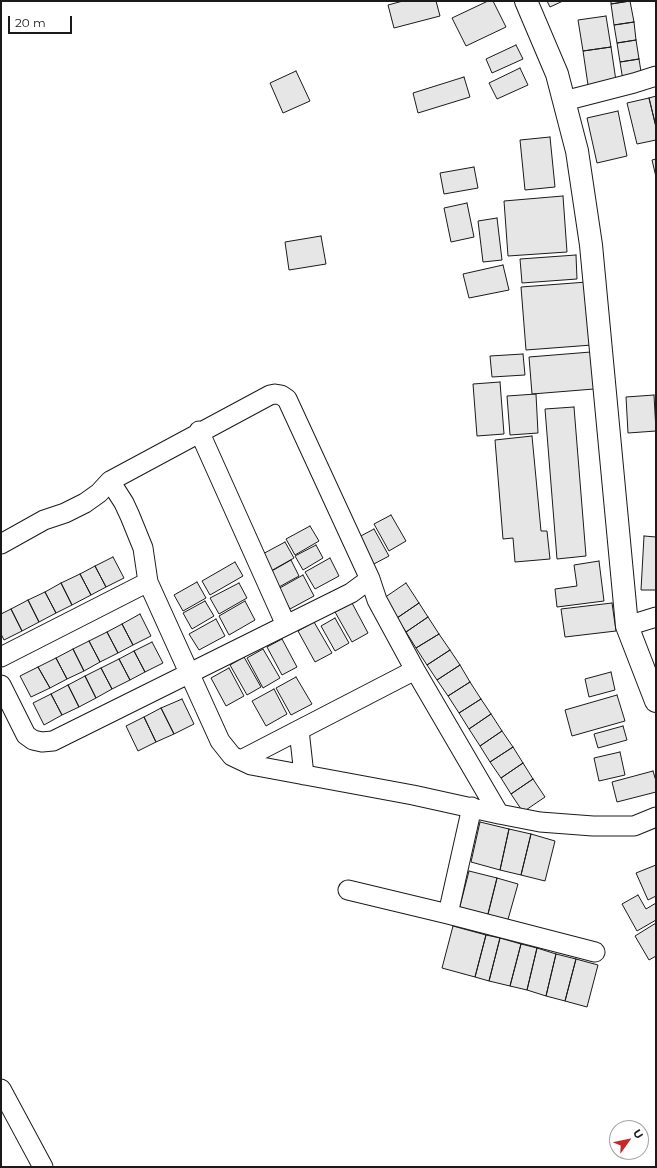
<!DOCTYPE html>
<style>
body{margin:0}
#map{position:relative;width:657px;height:1168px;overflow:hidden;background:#fff;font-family:Montserrat,sans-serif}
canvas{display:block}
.frame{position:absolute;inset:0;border:2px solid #1a1a1a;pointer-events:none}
.north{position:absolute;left:609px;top:1120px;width:40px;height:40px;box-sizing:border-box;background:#fff;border:1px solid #a3a3a3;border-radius:50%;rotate:57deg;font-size:11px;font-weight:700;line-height:16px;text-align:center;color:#1a1a1a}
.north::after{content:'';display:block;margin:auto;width:14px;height:18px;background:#c62828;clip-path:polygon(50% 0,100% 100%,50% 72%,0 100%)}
.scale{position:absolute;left:8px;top:16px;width:64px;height:18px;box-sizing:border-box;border:2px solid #1a1a1a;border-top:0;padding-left:5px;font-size:12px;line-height:14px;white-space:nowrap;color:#1a1a1a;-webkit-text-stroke:3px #fff;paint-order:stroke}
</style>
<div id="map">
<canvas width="657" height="1168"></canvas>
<div class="frame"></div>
<div class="north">U</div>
<div class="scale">20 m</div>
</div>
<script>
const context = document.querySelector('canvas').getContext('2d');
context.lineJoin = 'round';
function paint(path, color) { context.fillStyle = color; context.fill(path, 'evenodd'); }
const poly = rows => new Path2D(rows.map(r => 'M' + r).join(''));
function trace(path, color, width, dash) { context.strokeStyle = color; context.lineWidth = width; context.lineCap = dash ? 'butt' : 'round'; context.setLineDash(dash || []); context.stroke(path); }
const building = poly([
 [403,1,436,1,440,16,394,28,388,5,403,1],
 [488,1,493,1,506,27,466,46,452,18,488,1],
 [547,1,563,1,550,7,547,1],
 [611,1,630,1,611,4,611,1],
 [630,1,634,22,614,25,611,4,630,1],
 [606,16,611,47,583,51,578,20,606,16],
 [634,22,636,40,617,43,614,25,634,22],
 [636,40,639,59,620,62,617,43,636,40],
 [516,45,523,59,492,73,486,59,516,45],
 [611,47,616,81,588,85,583,51,611,47],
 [639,59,642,78,623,81,620,62,639,59],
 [520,68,528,85,497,99,489,83,520,68],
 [296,71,310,101,283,113,270,83,296,71],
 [464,77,470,97,418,113,413,93,464,77],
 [656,96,656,127,649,98,656,96],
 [649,98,656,127,656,140,637,144,627,103,649,98],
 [618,111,627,156,597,163,587,118,618,111],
 [550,137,555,187,525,190,520,140,550,137],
 [656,159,656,177,652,160,656,159],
 [474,167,478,188,444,194,440,173,474,167],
 [563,196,567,252,508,256,504,201,563,196],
 [467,203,474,237,451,242,444,208,467,203],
 [497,218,502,260,483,262,478,221,497,218],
 [321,236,326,264,289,270,285,242,321,236],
 [576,255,577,279,522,283,520,259,576,255],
 [503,265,509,290,469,298,463,274,503,265],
 [587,282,592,345,526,350,521,287,587,282],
 [591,352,594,389,532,394,529,357,591,352],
 [523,354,525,375,492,377,490,356,523,354],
 [500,382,504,434,477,436,473,384,500,382],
 [536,394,538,433,510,435,507,396,536,394],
 [654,395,656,431,628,433,626,397,654,395],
 [574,407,586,556,557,559,545,409,574,407],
 [532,436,541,531,547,531,550,559,515,562,513,538,503,539,495,440,532,436],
 [391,515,406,541,389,551,374,524,391,515],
 [310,526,319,541,295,555,286,539,310,526],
 [374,529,389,556,372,565,357,538,374,529],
 [644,536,656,537,656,590,641,590,644,536],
 [285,542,294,558,269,572,259,556,285,542],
 [316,545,323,558,303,570,295,556,316,545],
 [113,557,124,578,106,587,95,566,113,557],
 [330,558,339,576,315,589,305,572,330,558],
 [291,560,299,576,279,587,270,572,291,560],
 [599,561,604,601,557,607,555,589,577,586,574,565,599,561],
 [235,562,243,576,210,595,202,581,235,562],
 [95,566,106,587,91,595,80,574,95,566],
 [80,574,91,595,72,605,61,583,80,574],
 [303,575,314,596,290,609,278,589,303,575],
 [197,582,206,598,183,611,174,595,197,582],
 [61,583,72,605,56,613,45,592,61,583],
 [239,583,247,598,219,614,210,598,239,583],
 [406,583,419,603,397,618,384,598,406,583],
 [45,592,56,613,39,622,28,600,45,592],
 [28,600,39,622,22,631,11,609,28,600],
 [205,601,214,616,192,629,183,613,205,601],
 [245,601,255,620,229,635,219,616,245,601],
 [352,603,368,633,352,642,335,612,352,603],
 [419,603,428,617,406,632,397,618,419,603],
 [612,603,616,631,565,637,561,609,612,603],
 [11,609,22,631,4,640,1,634,1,614,11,609],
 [140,614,151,636,133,645,122,624,140,614],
 [428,617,439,634,416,648,406,632,428,617],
 [335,618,349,643,335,651,321,626,335,618],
 [216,619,225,636,199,650,189,634,216,619],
 [314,622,332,653,315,662,298,631,314,622],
 [122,624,133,645,118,653,107,632,122,624],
 [107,632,118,653,100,662,89,641,107,632],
 [439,634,450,650,427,665,416,648,439,634],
 [282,639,297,667,282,675,267,647,282,639],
 [89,641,100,662,84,671,73,649,89,641],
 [152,642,163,663,145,672,134,651,152,642],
 [73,649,84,671,67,679,56,658,73,649],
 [263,649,280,678,263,688,247,658,263,649],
 [450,650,460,665,437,680,427,665,450,650],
 [134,651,145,672,130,680,119,659,134,651],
 [244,657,261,687,247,695,230,665,244,657],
 [56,658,67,679,50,688,38,667,56,658],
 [119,659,130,680,112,689,101,668,119,659],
 [460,665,470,682,448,696,437,680,460,665],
 [38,667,50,688,31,697,20,676,38,667],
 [101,668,112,689,96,698,85,676,101,668],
 [229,668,244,696,226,706,211,678,229,668],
 [611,672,615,690,589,697,585,679,611,672],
 [85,676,96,698,79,707,68,685,85,676],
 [296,677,312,704,291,715,276,688,296,677],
 [470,682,481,699,459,713,448,696,470,682],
 [68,685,79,707,62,715,51,694,68,685],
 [274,689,287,714,266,726,252,701,274,689],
 [51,694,62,715,44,725,33,703,51,694],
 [617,695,625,721,572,736,565,710,617,695],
 [182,699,194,724,174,734,161,708,182,699],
 [481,699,491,714,469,729,459,713,481,699],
 [161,708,174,734,156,742,144,717,161,708],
 [491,714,502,731,480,746,469,729,491,714],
 [144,717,156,742,138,751,126,726,144,717],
 [623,726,627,740,598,748,594,734,623,726],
 [502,731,513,747,490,762,480,746,502,731],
 [513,747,523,763,501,778,490,762,513,747],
 [620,752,625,775,599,781,594,758,620,752],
 [523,763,533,779,511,794,501,778,523,763],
 [653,771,656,781,656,792,617,802,612,782,653,771],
 [533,779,545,797,523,812,511,794,533,779],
 [480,822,509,829,500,870,471,862,480,822],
 [509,829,531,834,521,875,500,870,509,829],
 [531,834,555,841,545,881,521,875,531,834],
 [656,865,656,896,648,900,636,873,656,865],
 [469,871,497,878,487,918,459,910,469,871],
 [497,878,518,884,507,923,487,918,497,878],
 [638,895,646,909,656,903,656,920,637,931,622,904,638,895],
 [656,923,656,956,649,960,635,936,656,923],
 [453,926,486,935,475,977,442,968,453,926],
 [486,935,500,938,489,981,475,977,486,935],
 [500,938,521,944,510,986,489,981,500,938],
 [521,944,537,948,527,990,510,986,521,944],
 [537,948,556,954,546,996,527,990,537,948],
 [556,954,576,959,565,1001,546,996,556,954],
 [576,959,598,965,587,1007,565,1001,576,959]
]);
paint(building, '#e6e6e6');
trace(building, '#1a1a1a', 1);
const minor = poly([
 [564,101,634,83,656,76],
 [199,431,286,625],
 [110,481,270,395,275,394,281,395,287,399,370,579],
 [1,544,44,520,65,513,85,503,99,493,110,481,124,503,130,516,143,548,148,582,220,741,232,756,251,765,413,795,499,814,540,822,593,826,634,826,656,817],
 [627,626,656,617],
 [1,657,148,582],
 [1,685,26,735,33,740,42,742,53,741,351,593,370,579,377,600,415,670,499,814],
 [299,730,304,775],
 [241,760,415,670],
 [348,890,448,914,595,952],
 [448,914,472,807],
 [1,1089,43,1167]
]);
const tertiary = poly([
 [526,1,557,74,577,151,591,245,627,626,656,701]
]);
trace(minor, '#1a1a1a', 21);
trace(tertiary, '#1a1a1a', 24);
trace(minor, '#fff', 19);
trace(tertiary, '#fff', 22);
</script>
